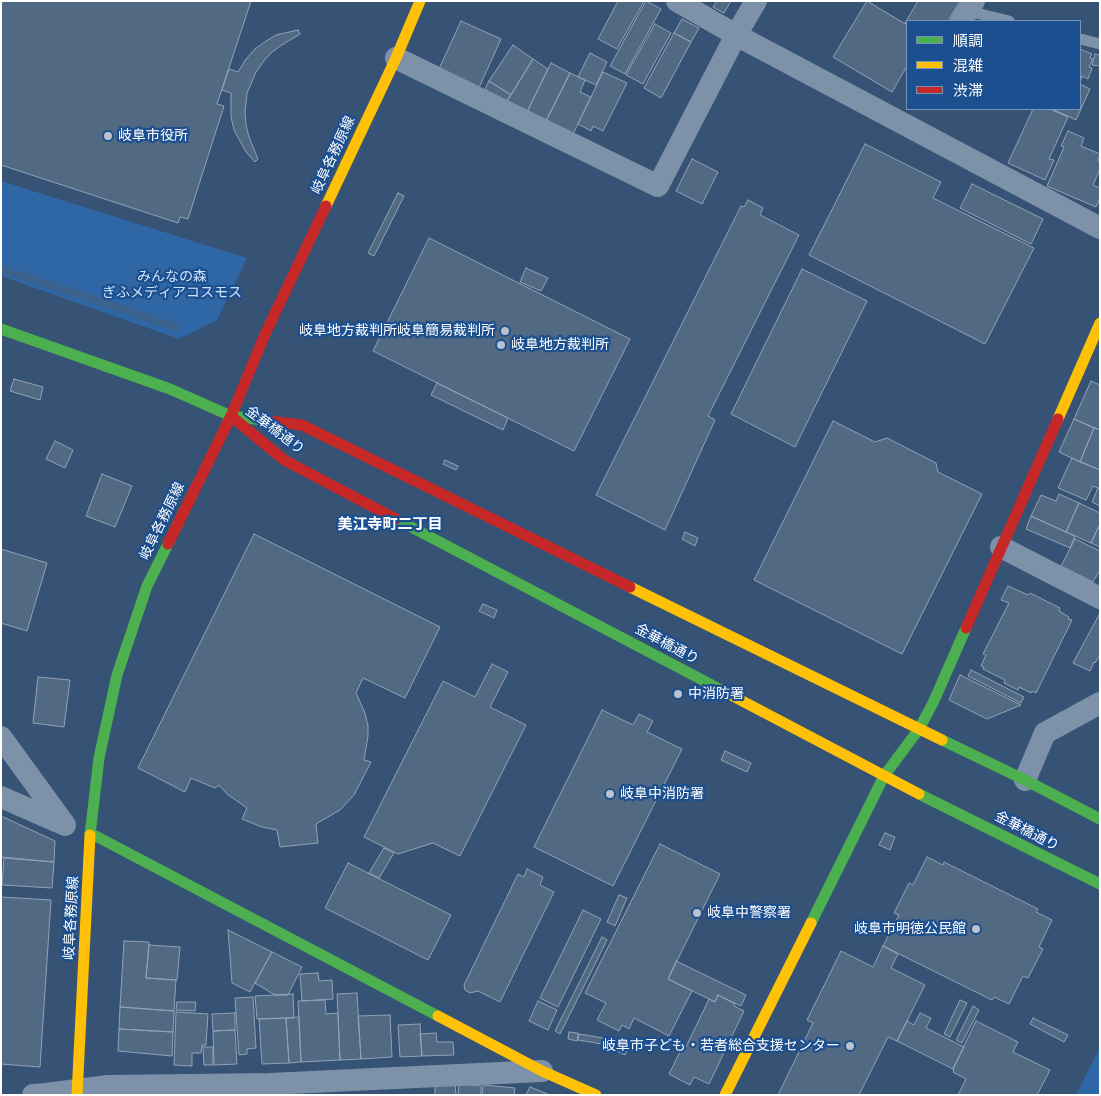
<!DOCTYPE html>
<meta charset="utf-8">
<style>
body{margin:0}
#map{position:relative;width:1101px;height:1096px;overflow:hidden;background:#365274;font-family:"Golos Text","Noto Sans JP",sans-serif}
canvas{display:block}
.frame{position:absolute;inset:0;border:2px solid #fff;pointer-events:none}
.legend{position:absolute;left:906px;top:20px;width:175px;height:90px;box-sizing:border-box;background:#1b4f8f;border:1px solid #7695bc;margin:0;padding:6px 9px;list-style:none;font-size:15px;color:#fff}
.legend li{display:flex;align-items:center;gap:10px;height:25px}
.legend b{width:25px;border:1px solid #7695bc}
</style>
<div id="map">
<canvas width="1101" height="1096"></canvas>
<div class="frame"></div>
<ul class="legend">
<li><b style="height:6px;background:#4caf50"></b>順調</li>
<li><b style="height:6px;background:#ffc107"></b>混雑</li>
<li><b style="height:6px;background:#c62828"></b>渋滞</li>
</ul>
</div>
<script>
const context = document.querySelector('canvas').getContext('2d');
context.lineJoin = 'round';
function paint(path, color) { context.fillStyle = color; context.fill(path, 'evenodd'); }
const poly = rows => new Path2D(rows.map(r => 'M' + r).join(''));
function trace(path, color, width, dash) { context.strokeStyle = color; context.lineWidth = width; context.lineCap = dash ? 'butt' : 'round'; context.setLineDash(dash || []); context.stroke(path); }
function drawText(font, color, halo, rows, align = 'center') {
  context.font = font + ' "Golos Text","Noto Sans JP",sans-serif'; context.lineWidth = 4.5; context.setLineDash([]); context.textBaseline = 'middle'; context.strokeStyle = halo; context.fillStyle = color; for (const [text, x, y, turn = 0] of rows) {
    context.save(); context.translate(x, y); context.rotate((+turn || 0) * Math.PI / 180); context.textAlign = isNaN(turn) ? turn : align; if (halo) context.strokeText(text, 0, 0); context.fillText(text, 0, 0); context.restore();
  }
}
paint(poly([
 [1,181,247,258,217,320,179,339,1,276],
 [1100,1047,1100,1095,1076,1095]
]), '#2f66a5');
trace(poly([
 [1,269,99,301,175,327]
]), '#3b618d', 8);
const building = poly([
 [1,1,251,1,217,104,224,106,188,219,180,217,178,223,1,165,1,1],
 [618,1,644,1,617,49,598,39,618,1],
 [646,1,661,9,625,74,610,66,646,1],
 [717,1,731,1,724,13,713,7,717,1],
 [867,1,907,25,907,66,892,92,833,57,867,1],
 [918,1,960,1,948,21,907,21,907,25,905,23,918,1],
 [682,19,699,28,691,42,674,33,682,19],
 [461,21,501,39,478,90,438,71,461,21],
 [655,24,671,33,643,84,626,75,655,24],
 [298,30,300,34,280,46,271,53,263,62,256,72,247,93,245,112,246,125,249,137,258,159,255,162,246,152,234,130,231,117,231,93,222,90,229,69,238,72,246,59,255,49,266,41,276,35,298,30],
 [674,33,691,42,661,98,644,88,674,33],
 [513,45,533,59,511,95,489,81,513,45],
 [1080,49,1092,54,1090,58,1093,59,1089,67,1092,68,1088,79,1082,76,1080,82,1080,49],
 [590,53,607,62,596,85,578,77,590,53],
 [1095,54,1100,55,1100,66,1092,65,1095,54],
 [533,59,548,69,526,114,505,104,533,59],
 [551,63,570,73,546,121,527,112,551,63],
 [603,72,627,83,603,131,593,126,591,131,578,124,603,72],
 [570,73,585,80,580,92,591,97,572,136,545,123,570,73],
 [489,81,511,95,506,103,485,89,489,81],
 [1080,84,1090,89,1076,120,1052,109,1080,109,1080,84],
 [1033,109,1050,109,1068,117,1049,159,1054,160,1045,180,1008,163,1033,109],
 [1068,131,1084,138,1081,146,1100,154,1098,161,1100,162,1100,169,1093,185,1100,188,1100,198,1096,207,1047,186,1064,147,1061,146,1068,131],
 [865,144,941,182,933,198,1034,248,985,344,809,255,865,144],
 [692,159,718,172,702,204,676,191,692,159],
 [972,184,1043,219,1031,244,960,208,972,184],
 [398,193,404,196,374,256,368,253,398,193],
 [748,200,763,208,760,215,799,235,708,416,715,420,665,530,596,495,741,206,744,207,748,200],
 [429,238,630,339,574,451,373,351,429,238],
 [526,268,548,278,541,291,520,282,526,268],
 [802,269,867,301,795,447,731,414,802,269],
 [14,379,43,387,40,400,10,391,14,379],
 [1091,381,1100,385,1100,430,1074,419,1091,381],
 [437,383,508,418,503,430,431,395,437,383],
 [1074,419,1094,428,1080,462,1059,452,1074,419],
 [833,421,875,442,887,438,936,463,938,472,982,494,902,654,754,580,833,421],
 [1094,428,1100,430,1100,470,1080,462,1094,428],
 [55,441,73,450,65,468,46,459,55,441],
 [1072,458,1100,470,1100,489,1093,486,1086,500,1058,488,1072,458],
 [445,460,458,466,456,470,443,464,445,460],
 [102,474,132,486,115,527,86,516,102,474],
 [1098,488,1100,489,1100,506,1092,502,1098,488],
 [1059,494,1079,503,1066,532,1031,516,1041,495,1056,501,1059,494],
 [1079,503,1100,513,1100,524,1091,543,1066,532,1079,503],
 [1031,516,1075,536,1070,548,1026,529,1031,516],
 [1098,528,1100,529,1100,547,1091,543,1098,528],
 [685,532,698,538,695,546,682,539,685,532],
 [254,534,440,627,405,698,363,678,356,693,365,713,368,726,368,736,364,760,371,762,354,795,340,810,316,824,318,843,280,847,277,830,262,827,242,819,247,808,227,794,219,785,215,788,191,778,185,792,138,768,254,534],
 [1075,539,1100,551,1100,570,1093,582,1061,566,1075,539],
 [1,549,47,563,27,631,1,623,1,549],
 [1008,586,1028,595,1030,593,1060,608,1059,611,1069,617,1068,619,1072,620,1036,693,1032,691,1031,693,1019,687,1018,690,1004,683,1005,680,983,669,984,667,981,666,986,655,983,654,1009,603,1001,600,1008,586],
 [483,604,497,610,494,618,479,611,483,604],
 [1100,613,1100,655,1095,663,1094,662,1090,671,1073,663,1100,613],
 [492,664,508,672,490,707,526,725,460,856,433,843,398,854,364,837,443,681,475,697,492,664],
 [971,670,1024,697,1021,703,968,676,971,670],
 [960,675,1021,705,987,719,949,700,960,675],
 [38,677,70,680,64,727,33,723,38,677],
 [602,710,633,725,639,714,653,721,647,732,682,749,613,886,534,847,602,710],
 [725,751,751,763,747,772,721,760,725,751],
 [1,816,55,841,54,862,1,857,1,816],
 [885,833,895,837,890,850,879,845,885,833],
 [660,844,720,874,668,979,692,991,669,1036,634,1018,629,1029,622,1025,619,1031,597,1020,606,1003,585,993,660,844],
 [384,848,394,853,379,878,369,873,384,848],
 [927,857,943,865,944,862,1038,909,1036,912,1052,920,1039,947,1043,949,1028,978,1023,976,1009,1004,994,997,992,1000,883,946,899,915,894,913,909,883,913,885,927,857],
 [4,858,54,862,52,888,2,885,4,858],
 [348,863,451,915,428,960,325,908,348,863],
 [527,869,543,877,540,885,554,892,500,1002,478,991,470,993,465,990,464,985,518,874,524,877,527,869],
 [619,895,627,898,615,926,607,922,619,895],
 [1,897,51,900,40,1067,1,1064,1,897],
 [583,910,601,919,558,1007,540,998,583,910],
 [228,930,272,952,250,992,232,983,228,930],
 [602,937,607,940,560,1034,555,1031,602,937],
 [124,941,149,942,146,978,176,980,174,1011,120,1007,124,941],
 [149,945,180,947,177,980,146,978,149,945],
 [883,946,898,954,891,968,925,985,897,1041,888,1037,859,1095,778,1095,813,1023,807,1020,841,951,873,967,883,946],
 [272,952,302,967,288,995,275,995,255,983,272,952],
 [676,961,746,995,741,1006,718,995,715,1002,668,979,676,961],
 [318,973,319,981,332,980,333,999,302,1001,300,974,318,973],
 [357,993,361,1059,340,1060,337,994,357,993],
 [293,994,294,1018,257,1019,255,996,293,994],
 [718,995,735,1004,734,1006,744,1011,709,1084,694,1077,690,1085,669,1074,683,1046,686,1047,709,999,715,1002,718,995],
 [253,997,256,1048,247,1049,247,1054,239,1055,235,998,253,997],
 [325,1000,326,1014,338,1013,340,1060,301,1062,298,1001,325,1000],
 [960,1000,967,1003,950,1037,944,1034,960,1000],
 [538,1001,557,1010,548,1030,529,1021,538,1001],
 [177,1002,196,1002,195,1011,176,1010,177,1002],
 [973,1006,979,1010,962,1043,956,1040,973,1006],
 [120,1007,174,1011,173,1032,119,1029,120,1007],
 [176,1012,208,1014,206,1045,202,1045,201,1053,192,1053,192,1066,174,1065,176,1012],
 [235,1013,235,1030,213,1031,212,1014,235,1013],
 [920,1013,931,1018,926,1028,964,1047,953,1069,897,1041,907,1021,914,1025,920,1013],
 [390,1015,392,1057,361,1059,358,1016,390,1015],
 [299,1017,301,1062,289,1063,286,1018,299,1017],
 [286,1018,289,1063,262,1064,259,1019,286,1018],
 [1033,1018,1068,1035,1064,1042,1030,1024,1033,1018],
 [976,1021,1018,1042,1013,1052,1050,1070,1037,1095,958,1095,966,1079,953,1072,954,1070,953,1069,976,1021],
 [420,1024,422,1056,400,1057,398,1025,420,1024],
 [119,1029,173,1032,172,1056,118,1051,119,1029],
 [235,1030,237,1064,214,1065,213,1031,235,1030],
 [569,1032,578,1033,577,1041,568,1039,569,1032],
 [436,1033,437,1042,453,1042,454,1055,422,1056,420,1034,436,1033],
 [579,1034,603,1038,602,1044,578,1040,579,1034],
 [608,1040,628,1049,625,1055,605,1045,608,1040],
 [203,1047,213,1047,213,1065,204,1065,203,1047],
 [455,1083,456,1095,435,1095,435,1084,455,1083],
 [459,1084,481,1086,481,1095,458,1095,459,1084],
 [483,1085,515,1088,514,1095,482,1095,483,1085],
 [530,1087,550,1095,526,1095,530,1087]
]);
paint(building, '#526984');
trace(building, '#92a2b6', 1);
trace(poly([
 [968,11,1009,21],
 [1080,39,1100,44]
]), '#7d92a8', 11);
trace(poly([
 [677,1,736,35,1100,228],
 [961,21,974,1],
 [396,58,658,186,736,35,756,1],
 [1001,547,1100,598],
 [1,737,65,825],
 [1025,780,1045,733,1100,703],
 [1,797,65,825],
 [33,1095,46,1094,108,1086,270,1084,542,1071]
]), '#7d92a8', 22);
trace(poly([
 [1,329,170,389,231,416,270,421],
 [396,519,729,694],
 [942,740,1025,780,1100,819],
 [919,794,1100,884],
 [90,833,438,1016],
 [90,835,99,758,117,675,147,586,168,544],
 [811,923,884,776,919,729,933,703,966,628]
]), '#4caf50', 11);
trace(poly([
 [326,206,396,58,420,1],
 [1058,419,1100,323],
 [630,587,942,740],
 [729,694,919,794],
 [438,1016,542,1071,596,1095],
 [77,1095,90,835],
 [725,1095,811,923]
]), '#ffc107', 11);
trace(poly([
 [231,416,284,460,396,519],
 [270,421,302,425,630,587],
 [168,544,231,416,266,332,326,206],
 [966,628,1058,419]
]), '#c62828', 11);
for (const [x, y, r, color] of [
 [108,136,5,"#b9c2ce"],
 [505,331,5,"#b9c2ce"],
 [501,345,5,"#b9c2ce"],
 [678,694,5,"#b9c2ce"],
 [610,794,5,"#b9c2ce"],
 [697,913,5,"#b9c2ce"],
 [976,929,5,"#b9c2ce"],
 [850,1046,5,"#b9c2ce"]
]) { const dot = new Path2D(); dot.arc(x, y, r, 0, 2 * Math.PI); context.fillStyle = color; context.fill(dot); trace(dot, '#1b4f8f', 2); }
drawText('14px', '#fff', '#1b4f8f', [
 ["岐阜市役所",118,136],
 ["岐阜地方裁判所岐阜簡易裁判所",495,331,"right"],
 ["岐阜地方裁判所",511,345],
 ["中消防署",688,694],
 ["岐阜中消防署",620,794],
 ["岐阜中警察署",707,913],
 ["岐阜市明徳公民館",966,929,"right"],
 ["岐阜市子ども・若者総合支援センター",840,1046,"right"]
], 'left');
drawText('14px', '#fff', '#1b4f8f', [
 ["岐阜各務原線",333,155,-65],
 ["金華橋通り",275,430,37],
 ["岐阜各務原線",162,521,-64],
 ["金華橋通り",667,644,28],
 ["金華橋通り",1027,831,27],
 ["岐阜各務原線",71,918,-87]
]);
drawText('14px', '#cfe3fa', '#1b4f8f', [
 ["みんなの森",172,277],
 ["ぎふメディアコスモス",172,293]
]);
drawText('bold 15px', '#fff', '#1b4f8f', [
 ["美江寺町二丁目",390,524]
]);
</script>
